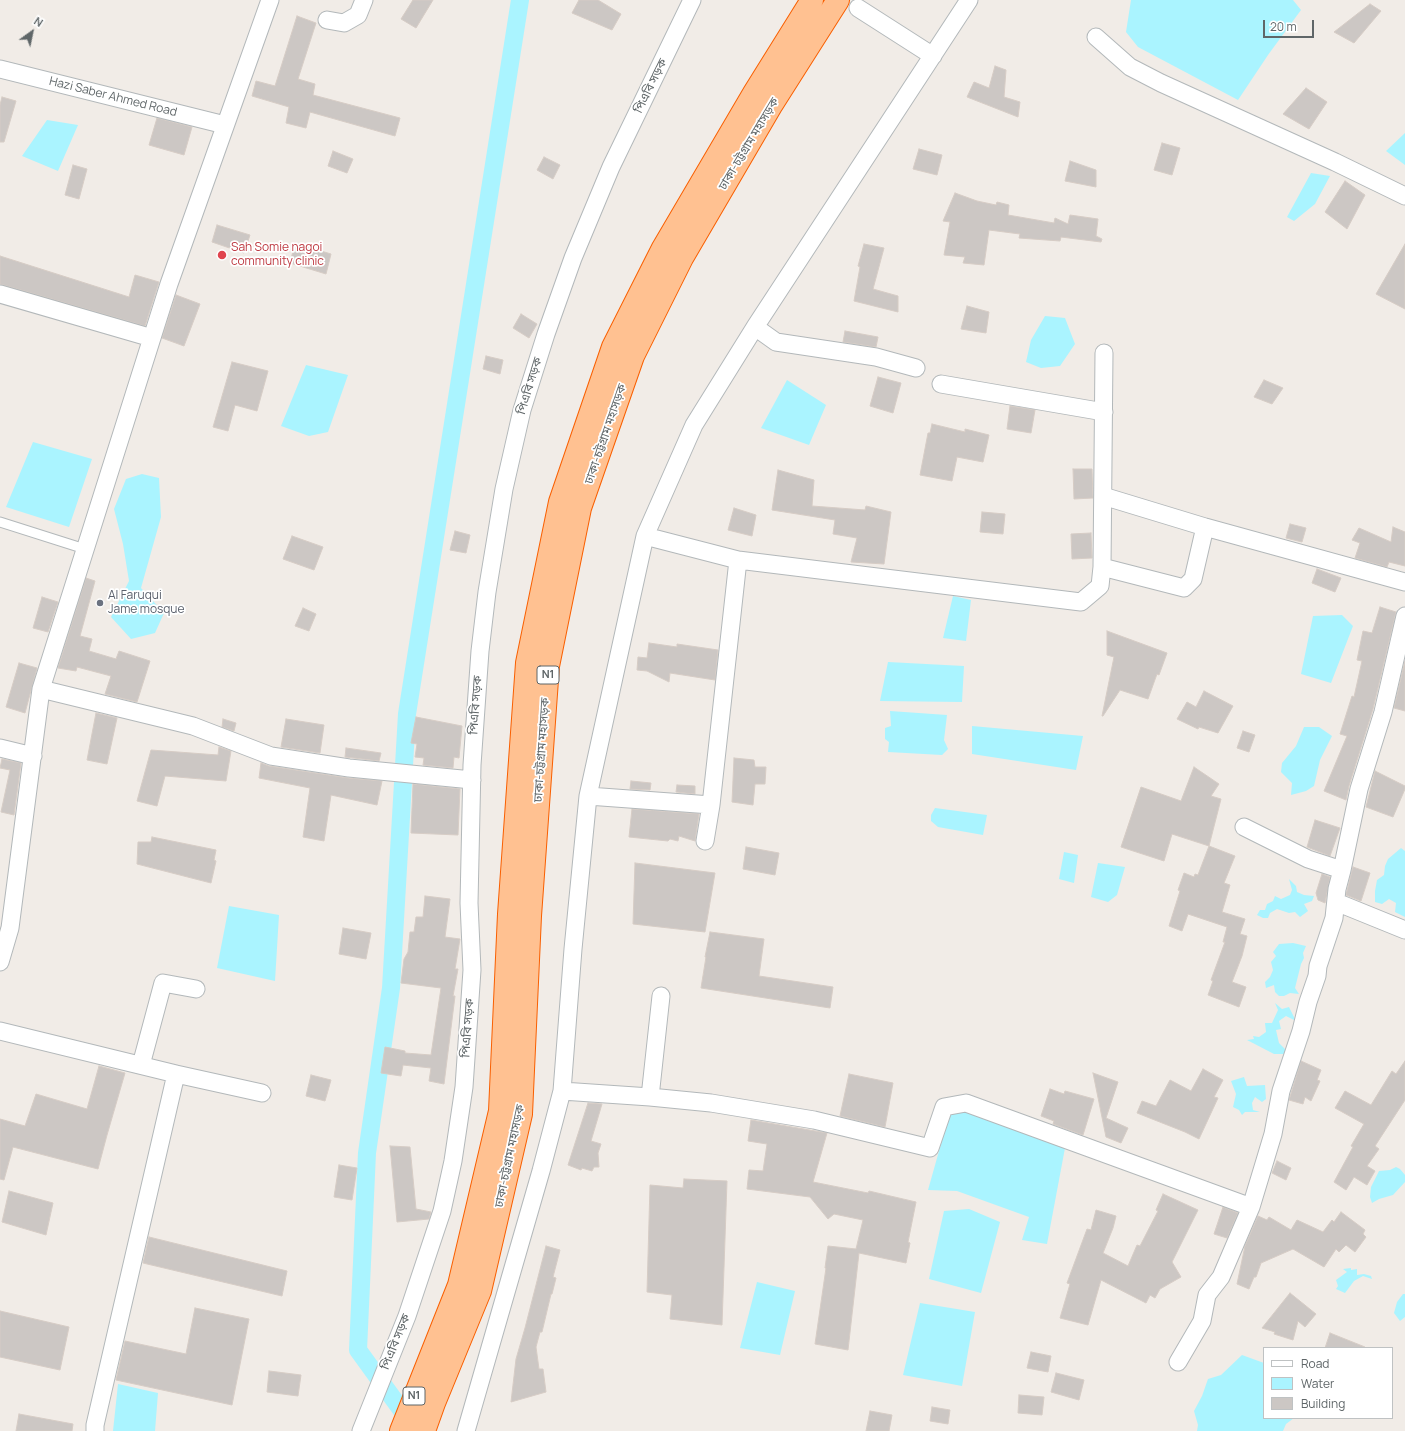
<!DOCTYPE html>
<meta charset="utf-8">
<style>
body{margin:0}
#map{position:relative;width:1405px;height:1431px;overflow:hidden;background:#f1ece7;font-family:Manrope,sans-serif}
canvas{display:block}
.legend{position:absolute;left:1263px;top:1347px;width:130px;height:72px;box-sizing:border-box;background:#fff;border:1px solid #bfc2c3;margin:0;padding:5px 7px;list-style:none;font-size:12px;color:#5f6668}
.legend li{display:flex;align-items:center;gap:8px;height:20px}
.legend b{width:20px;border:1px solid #bfc2c3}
.north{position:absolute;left:12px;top:12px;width:40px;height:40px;-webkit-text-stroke:3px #fff;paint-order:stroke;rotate:33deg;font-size:11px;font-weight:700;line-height:16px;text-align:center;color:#5f6668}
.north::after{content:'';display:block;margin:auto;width:14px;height:18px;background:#5f6668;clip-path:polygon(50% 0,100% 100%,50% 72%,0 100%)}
.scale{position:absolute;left:1263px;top:20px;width:51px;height:18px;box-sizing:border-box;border:2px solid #5f6668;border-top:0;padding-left:5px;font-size:12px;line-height:14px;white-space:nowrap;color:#5f6668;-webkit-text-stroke:3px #fff;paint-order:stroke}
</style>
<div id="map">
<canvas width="1405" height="1431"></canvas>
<ul class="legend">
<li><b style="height:5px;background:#fff"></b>Road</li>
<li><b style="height:11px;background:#aaf4ff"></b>Water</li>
<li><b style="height:11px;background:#ccc7c4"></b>Building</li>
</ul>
<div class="north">N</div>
<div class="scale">20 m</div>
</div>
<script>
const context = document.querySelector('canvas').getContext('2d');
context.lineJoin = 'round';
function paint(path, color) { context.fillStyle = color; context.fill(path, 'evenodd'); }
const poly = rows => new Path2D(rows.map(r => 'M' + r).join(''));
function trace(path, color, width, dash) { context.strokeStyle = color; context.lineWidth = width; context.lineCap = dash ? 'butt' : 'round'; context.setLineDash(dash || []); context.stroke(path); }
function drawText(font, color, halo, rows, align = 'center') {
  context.font = font + ' Manrope,"Noto Sans Bengali",sans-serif'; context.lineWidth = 3.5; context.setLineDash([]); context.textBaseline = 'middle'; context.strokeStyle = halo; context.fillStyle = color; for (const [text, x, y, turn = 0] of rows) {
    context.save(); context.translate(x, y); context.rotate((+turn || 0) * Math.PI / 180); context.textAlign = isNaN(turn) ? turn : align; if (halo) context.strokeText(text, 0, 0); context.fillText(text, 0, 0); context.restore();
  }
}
paint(poly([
 [1131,0,1293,0,1301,10,1268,55,1238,100,1138,47,1126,32],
 [47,120,78,125,58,171,22,156],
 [1405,133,1405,165,1386,151],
 [1311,173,1330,176,1315,204,1294,221,1287,217],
 [1045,316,1065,318,1075,344,1060,366,1041,368,1026,362,1031,340],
 [306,365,348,375,328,432,309,436,281,426],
 [787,380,826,405,809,445,761,428],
 [33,442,92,459,69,527,6,507],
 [142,474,159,478,161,517,141,588,164,613,155,633,131,639,111,617,129,581,123,544,114,509,126,479],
 [953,596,971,600,966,641,943,638],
 [1342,615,1353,626,1331,683,1301,674,1313,616],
 [888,662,964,666,962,702,880,701],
 [890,711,947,715,944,740,948,749,942,755,888,752,889,742,885,739,885,728,891,726],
 [972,726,1083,736,1076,770,972,754],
 [1304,727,1319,727,1332,736,1320,760,1314,786,1306,791,1291,795,1292,783,1281,772,1282,763,1296,746],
 [935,808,987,815,983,835,938,827,931,821,931,815],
 [1401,848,1405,851,1405,917,1395,912,1396,903,1389,899,1382,904,1375,902,1375,891,1377,880,1384,875,1385,866,1388,859],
 [1064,852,1078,855,1074,883,1059,879],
 [1098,863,1125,867,1117,895,1108,902,1091,897],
 [1289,879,1296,886,1297,892,1304,895,1314,896,1312,901,1304,904,1308,911,1300,917,1295,912,1289,913,1277,909,1270,913,1268,918,1263,918,1257,915,1260,910,1265,910,1267,904,1273,901,1275,896,1281,899,1290,895,1292,890],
 [229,906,279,915,275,981,217,968],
 [1293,943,1306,946,1303,953,1304,958,1301,964,1295,988,1299,994,1290,993,1284,996,1279,996,1275,992,1274,985,1266,988,1265,982,1270,977,1273,970,1271,962,1276,956,1273,952,1279,944],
 [1275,1003,1282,1009,1289,1007,1296,1021,1286,1016,1279,1021,1281,1029,1276,1030,1279,1043,1288,1052,1283,1054,1274,1054,1247,1040,1254,1039,1253,1036,1259,1037,1266,1032,1265,1023,1272,1023,1278,1010],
 [1244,1077,1247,1086,1265,1085,1266,1099,1262,1102,1255,1097,1252,1103,1253,1110,1260,1112,1245,1112,1242,1115,1239,1110,1233,1107,1236,1094,1231,1081],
 [950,1112,965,1112,1065,1148,1047,1244,1022,1240,1029,1217,957,1191,928,1190],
 [1396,1167,1400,1169,1405,1175,1405,1182,1393,1195,1379,1199,1372,1203,1370,1197,1371,1187,1379,1171,1390,1170],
 [969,1209,1000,1222,981,1293,929,1279,944,1211],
 [1351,1268,1351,1270,1357,1269,1357,1275,1364,1274,1371,1276,1372,1279,1363,1276,1354,1281,1345,1293,1336,1289,1338,1286,1336,1280,1347,1272,1343,1269],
 [757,1282,795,1291,780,1355,740,1348],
 [1403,1294,1405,1294,1405,1317,1400,1321,1394,1313,1397,1302],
 [920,1303,975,1312,962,1386,903,1375],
 [1242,1355,1264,1363,1264,1418,1294,1418,1286,1424,1283,1431,1197,1431,1198,1425,1194,1411,1202,1396,1208,1379,1221,1375],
 [118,1384,158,1393,155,1431,113,1431]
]), '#aaf4ff');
trace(poly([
 [413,1426,358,1350,367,1153,391,988,407,714,520,0]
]), '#aaf4ff', 18);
const building = poly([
 [413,0,433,0,416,28,401,19,413,0],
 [579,0,598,0,621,14,612,30,572,13,579,0],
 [1370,4,1381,11,1354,43,1334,32,1370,4],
 [297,16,316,23,298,79,315,84,313,95,400,118,395,136,310,112,306,128,286,123,289,107,252,96,256,81,275,86,297,16],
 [995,66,1006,70,1004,97,1020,102,1018,117,967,97,974,82,989,88,995,66],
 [1306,88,1327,102,1309,129,1283,114,1306,88],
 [2,97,16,101,4,142,0,142,0,105,2,97],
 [157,118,192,127,184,155,149,145,157,118],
 [1162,143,1180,148,1172,175,1154,170,1162,143],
 [919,149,942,155,937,175,913,169,919,149],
 [333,151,353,159,347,173,328,166,333,151],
 [544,157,560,165,553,179,537,170,544,157],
 [1070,161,1096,170,1096,187,1065,181,1070,161],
 [73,165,87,169,79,199,65,195,73,165],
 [1345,181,1365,195,1347,229,1325,212,1345,181],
 [955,193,977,201,996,205,997,202,1009,205,1008,215,1054,223,1055,218,1068,224,1070,215,1098,219,1096,236,1102,239,1101,242,1061,237,1060,241,1019,238,1020,234,989,230,984,265,963,263,965,257,944,255,950,222,943,221,955,193],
 [217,225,250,235,244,253,212,242,217,225],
 [295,243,331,254,326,274,290,263,295,243],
 [864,244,884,248,873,289,898,296,898,312,854,301,860,267,858,266,864,244],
 [1405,244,1405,309,1376,294,1405,244],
 [0,256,129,297,135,275,159,282,145,326,0,284,0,256],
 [176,295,200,304,184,346,162,338,176,295],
 [967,306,989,312,986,333,961,329,967,306],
 [521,314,537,324,529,338,513,328,521,314],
 [845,331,878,337,876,347,843,342,845,331],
 [486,356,503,360,500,374,483,369,486,356],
 [232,362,268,371,257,411,235,405,228,431,213,427,232,362],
 [878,377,901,383,893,413,870,406,878,377],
 [1264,380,1283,388,1272,404,1254,397,1264,380],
 [1010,406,1035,410,1031,433,1007,429,1010,406],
 [932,424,965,432,965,429,989,435,983,462,957,457,952,481,920,475,928,433,930,433,932,424],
 [1073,469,1092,469,1093,498,1074,499,1073,469],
 [778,470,814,480,812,506,865,510,866,506,891,512,884,564,851,562,857,538,833,534,835,520,772,510,778,470],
 [734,508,756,515,752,536,728,530,734,508],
 [982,512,1005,514,1003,534,980,532,982,512],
 [1290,524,1306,528,1302,542,1286,538,1290,524],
 [1393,527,1405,532,1405,566,1389,562,1387,567,1355,558,1360,543,1352,540,1359,528,1391,542,1393,527],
 [455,531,470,535,466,553,450,550,455,531],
 [1091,533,1092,558,1072,559,1071,534,1091,533],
 [292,536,323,547,314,570,283,559,292,536],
 [1317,569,1341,578,1335,592,1312,583,1317,569],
 [86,578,95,581,80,636,92,639,89,651,116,659,119,651,150,661,137,702,105,694,111,676,77,667,76,671,58,668,86,578],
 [42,597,58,602,48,632,33,628,42,597],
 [1380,607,1396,612,1373,709,1349,786,1346,800,1324,791,1347,736,1340,734,1352,696,1354,697,1362,661,1357,660,1363,631,1372,633,1380,607],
 [303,608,316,614,309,631,295,626,303,608],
 [1107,631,1167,653,1159,675,1157,674,1148,699,1120,690,1103,716,1102,716,1114,657,1107,655,1107,631],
 [649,643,677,647,677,644,718,650,715,680,670,673,669,682,647,671,637,670,638,657,647,658,649,643],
 [1405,661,1405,711,1394,708,1405,661],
 [19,663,37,668,25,713,6,707,19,663],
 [1204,691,1233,706,1218,733,1199,727,1198,729,1177,719,1187,702,1196,707,1204,691],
 [96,713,117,718,107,764,87,760,96,713],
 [416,717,462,726,459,758,454,757,453,768,423,765,424,758,415,757,417,744,411,743,416,717],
 [223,719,236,723,234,731,222,727,223,719],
 [286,719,324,725,320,753,281,747,286,719],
 [1243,731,1255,735,1249,752,1237,748,1243,731],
 [219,747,231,751,226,781,165,776,157,806,137,801,151,750,218,755,219,747],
 [346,748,381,753,379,761,345,757,346,748],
 [734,758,754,760,755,767,766,767,765,784,755,784,753,805,732,802,734,758],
 [2,759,21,763,14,815,1,812,10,770,0,768,2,759],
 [261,763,269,766,348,778,382,781,377,805,331,795,324,841,303,837,310,788,259,778,261,763],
 [1194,767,1219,784,1211,796,1221,799,1209,846,1172,834,1164,861,1121,847,1141,787,1181,801,1194,767],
 [1375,771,1405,786,1405,789,1393,817,1366,807,1375,771],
 [631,781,651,783,650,790,630,789,631,781],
 [413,784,460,789,458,835,411,833,413,784],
 [677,785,695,786,695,794,676,792,677,785],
 [632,809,699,814,695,841,679,836,678,841,670,839,668,841,629,837,632,809],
 [1315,820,1340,828,1330,856,1307,847,1315,820],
 [152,837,216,850,214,860,216,861,211,883,137,864,138,842,151,842,152,837],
 [1209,846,1235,856,1224,883,1230,885,1222,912,1245,919,1240,934,1247,936,1242,956,1232,982,1246,987,1239,1007,1208,995,1213,981,1211,980,1225,942,1223,942,1227,927,1188,914,1182,931,1169,926,1180,891,1178,890,1184,873,1194,877,1195,874,1198,875,1209,846],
 [746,847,779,853,775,875,743,869,746,847],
 [635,863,715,873,705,932,633,924,635,863],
 [1353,867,1370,873,1361,901,1346,895,1353,867],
 [1322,874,1330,877,1325,903,1318,900,1316,893,1322,874],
 [425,896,450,899,445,937,460,939,455,969,458,969,453,996,455,996,444,1084,429,1081,431,1068,403,1065,401,1076,381,1073,385,1047,405,1051,405,1053,431,1055,441,988,401,983,404,959,408,952,410,932,414,932,416,917,423,917,425,896],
 [343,928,371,933,366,959,339,954,343,928],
 [710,932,764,939,759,976,833,987,830,1008,701,988,706,957,705,957,710,932],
 [1301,1061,1321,1070,1317,1080,1320,1081,1311,1101,1305,1097,1303,1104,1289,1100,1301,1061],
 [1405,1061,1405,1100,1375,1146,1379,1149,1367,1166,1375,1171,1367,1185,1354,1177,1346,1190,1334,1182,1353,1147,1351,1146,1364,1124,1335,1108,1345,1091,1371,1105,1392,1071,1396,1074,1405,1061],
 [99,1066,125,1073,107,1135,98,1169,13,1147,4,1180,0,1179,0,1119,25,1126,36,1094,87,1109,99,1066],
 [1203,1069,1223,1080,1214,1097,1218,1098,1199,1139,1185,1132,1137,1113,1142,1101,1156,1106,1170,1080,1191,1091,1203,1069],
 [1093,1073,1118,1082,1106,1118,1128,1128,1121,1143,1106,1137,1093,1073],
 [849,1074,893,1083,885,1127,840,1116,849,1074],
 [311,1075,331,1080,325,1101,306,1096,311,1075],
 [1050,1089,1064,1094,1065,1091,1094,1099,1083,1135,1053,1124,1054,1121,1041,1116,1050,1089],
 [588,1103,602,1104,591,1141,601,1144,598,1153,599,1167,594,1167,592,1171,582,1168,581,1170,568,1165,588,1103],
 [751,1120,827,1133,813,1182,868,1193,869,1191,916,1202,908,1242,910,1243,906,1263,859,1253,848,1350,815,1344,826,1268,825,1268,828,1246,856,1249,863,1220,834,1214,828,1219,810,1197,747,1189,749,1170,763,1171,767,1144,748,1141,751,1120],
 [390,1146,410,1147,416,1209,431,1212,429,1219,397,1222,390,1146],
 [1277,1161,1291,1168,1286,1180,1272,1173,1277,1161],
 [339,1165,357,1168,352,1200,334,1197,339,1165],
 [684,1179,727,1181,722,1325,670,1319,672,1295,647,1292,650,1185,683,1188,684,1179],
 [9,1191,53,1203,46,1235,2,1222,9,1191],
 [1163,1194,1198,1210,1172,1262,1181,1277,1160,1289,1155,1298,1150,1295,1146,1303,1101,1280,1088,1325,1060,1318,1070,1284,1067,1283,1087,1229,1091,1230,1096,1210,1116,1216,1113,1228,1103,1253,1128,1266,1137,1245,1140,1246,1158,1211,1156,1210,1163,1194],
 [1223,1207,1238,1213,1227,1238,1214,1234,1223,1207],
 [1341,1212,1365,1230,1363,1234,1366,1237,1355,1252,1346,1245,1339,1252,1336,1249,1324,1267,1293,1249,1261,1263,1256,1277,1254,1277,1249,1289,1237,1284,1245,1246,1258,1216,1267,1220,1269,1217,1291,1230,1297,1220,1323,1232,1332,1220,1334,1222,1341,1212],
 [149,1237,287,1271,282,1296,143,1263,149,1237],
 [546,1246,560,1250,553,1277,556,1278,552,1294,551,1294,542,1332,540,1332,536,1347,539,1369,543,1369,546,1392,511,1402,516,1359,525,1328,546,1246],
 [1290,1293,1316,1314,1305,1327,1298,1321,1293,1340,1274,1334,1275,1332,1262,1328,1290,1293],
 [195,1308,249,1319,232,1405,116,1380,125,1341,186,1354,195,1308],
 [0,1311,69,1327,60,1370,0,1357,0,1311],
 [1330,1333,1365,1347,1365,1348,1325,1348,1330,1333],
 [1031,1352,1051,1356,1048,1372,1027,1368,1031,1352],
 [269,1371,301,1375,298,1396,267,1392,269,1371],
 [1056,1373,1084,1380,1079,1400,1051,1392,1056,1373],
 [1019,1395,1044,1397,1042,1415,1018,1413,1019,1395],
 [932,1407,950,1410,948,1424,930,1421,932,1407],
 [870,1411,892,1415,889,1431,866,1431,870,1411],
 [19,1414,73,1424,72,1431,16,1431,19,1414]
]);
paint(building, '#ccc7c4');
trace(building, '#d6ccc5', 1);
const lane = poly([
 [0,522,85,549]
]);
const street = poly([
 [858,8,933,56],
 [327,20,344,23,358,15,364,0],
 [1096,37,1130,67,1161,83,1335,162,1405,196],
 [0,69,225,125],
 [0,294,152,338],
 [755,327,776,342,876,357,916,368],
 [941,384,1104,412],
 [1103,496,1205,527,1405,582],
 [645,536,738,560],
 [1102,567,1184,588,1193,579,1205,527],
 [41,689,193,726,271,756,349,768,472,780],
 [0,748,33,756],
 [588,796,711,805],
 [705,841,711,805,738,560,1081,602,1100,586,1102,567,1104,353],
 [1342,870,1359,789,1383,712,1405,616],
 [1336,902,1405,930],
 [0,962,10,928,41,689,169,284,270,0],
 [0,1031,176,1074,95,1425,95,1431],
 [141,1065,163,983,196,989],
 [176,1074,262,1093],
 [562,1091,650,1097,711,1103,814,1120,930,1148,944,1107,966,1103,1251,1207,1273,1134,1281,1091,1301,1031,1308,1002,1317,976,1318,966,1334,918,1337,889,1342,870,1308,859,1244,827],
 [650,1097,661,996],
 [1178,1362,1202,1321,1207,1295,1221,1277,1251,1207],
 [361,1431,407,1316,442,1211,453,1161,464,1087,472,970,469,903,472,765,480,651,487,592,504,489,522,410,546,334,573,258,611,167,692,0],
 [466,1431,541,1171,562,1091,573,949,588,796,645,536,694,425,755,327,969,0]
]);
const highway = poly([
 [401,1431,459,1285,500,1111,509,914,527,663,560,502,613,347,663,248,754,93,812,0],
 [424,1431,434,1403,480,1291,521,1114,530,916,548,666,580,508,633,356,682,258,772,104,838,0]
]);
trace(lane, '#b3b8ba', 11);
trace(street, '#b3b8ba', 19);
trace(highway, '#f95f00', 24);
trace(lane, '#fff', 9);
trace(street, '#fff', 17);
trace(highway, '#ffc191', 22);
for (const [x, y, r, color] of [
 [222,255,5,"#e0444e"],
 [100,603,4,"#6b7280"]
]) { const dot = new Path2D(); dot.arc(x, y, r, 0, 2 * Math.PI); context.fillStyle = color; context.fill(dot); trace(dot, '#fff', 1.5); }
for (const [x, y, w] of [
 [548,675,22],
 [414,1396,22]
]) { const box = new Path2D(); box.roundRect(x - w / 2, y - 9, w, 18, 3); context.fillStyle = '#fff'; context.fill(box); trace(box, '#5f6668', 1); }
drawText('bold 11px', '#5f6668', null, [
 ["N1",548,675],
 ["N1",414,1396]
]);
drawText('12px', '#5f6668', '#fff', [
 ["পিএবি সড়ক",651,86,-64],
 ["Hazi Saber Ahmed Road",113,97,14],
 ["ঢাকা-চট্টগ্রাম মহাসড়ক",749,144,-59],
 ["পিএবি সড়ক",530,386,-73],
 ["ঢাকা-চট্টগ্রাম মহাসড়ক",606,434,-71],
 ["পিএবি সড়ক",476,705,-86],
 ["ঢাকা-চট্টগ্রাম মহাসড়ক",542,750,-86],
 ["পিএবি সড়ক",468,1028,-86],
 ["ঢাকা-চট্টগ্রাম মহাসড়ক",510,1156,-78],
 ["পিএবি সড়ক",396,1342,-68]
]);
drawText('12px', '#be3a42', '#fff', [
 ["Sah Somie nagoi",231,248],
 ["community clinic",231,262]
], 'left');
drawText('12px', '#5b616d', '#fff', [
 ["Al Faruqui",108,596],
 ["Jame mosque",108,610]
], 'left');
</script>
